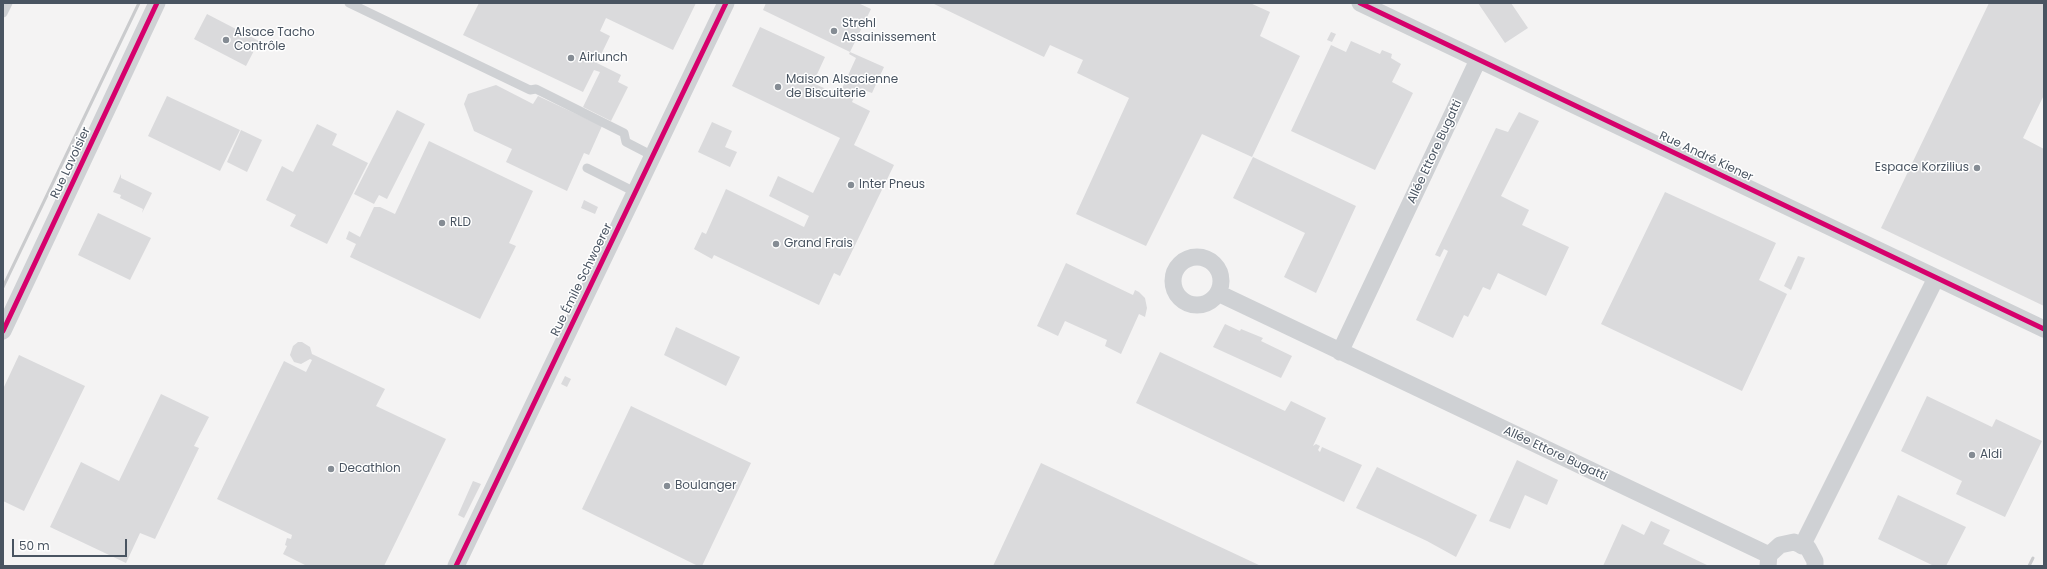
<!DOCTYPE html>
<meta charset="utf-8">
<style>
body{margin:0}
#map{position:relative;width:2047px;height:569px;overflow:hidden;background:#f4f3f3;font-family:Poppins,sans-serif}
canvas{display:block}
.frame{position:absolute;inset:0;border:4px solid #495461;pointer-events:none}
.scale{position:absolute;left:12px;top:539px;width:115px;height:18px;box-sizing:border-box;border:2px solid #495461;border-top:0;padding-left:5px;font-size:12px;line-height:14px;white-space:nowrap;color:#495461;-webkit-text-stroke:3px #fff;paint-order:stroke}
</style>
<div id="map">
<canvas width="2047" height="569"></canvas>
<div class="frame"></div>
<div class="scale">50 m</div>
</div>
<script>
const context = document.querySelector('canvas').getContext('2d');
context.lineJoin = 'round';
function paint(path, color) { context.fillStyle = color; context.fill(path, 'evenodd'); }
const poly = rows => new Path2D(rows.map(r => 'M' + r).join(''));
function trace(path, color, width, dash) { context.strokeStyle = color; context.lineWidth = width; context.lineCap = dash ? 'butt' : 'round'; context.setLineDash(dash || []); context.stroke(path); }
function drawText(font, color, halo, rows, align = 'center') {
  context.font = font + ' Poppins,sans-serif'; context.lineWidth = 3; context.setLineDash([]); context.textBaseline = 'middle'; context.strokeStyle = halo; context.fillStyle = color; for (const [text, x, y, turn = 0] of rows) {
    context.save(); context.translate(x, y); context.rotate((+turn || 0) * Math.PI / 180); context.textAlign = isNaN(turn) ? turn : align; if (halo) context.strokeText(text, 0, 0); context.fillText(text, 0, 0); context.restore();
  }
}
paint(poly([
 [479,3,696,3,673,50,606,18,600,31,610,36,597,63,621,75,618,82,628,87,611,121,583,107,600,72,594,70,583,92,463,35],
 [766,3,858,3,871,9,850,52,763,10],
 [932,3,1250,3,1270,12,1260,36,1300,56,1252,157,1202,134,1146,246,1076,214,1129,98,1077,73,1083,60,1050,45,1044,57],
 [1478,3,1511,3,1528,28,1505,43],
 [1989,3,2044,3,2044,95,2023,138,2044,149,2044,306,1881,228],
 [207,14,259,41,246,66,194,39],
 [760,27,825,57,813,83,839,95,856,58,849,54,850,52,884,67,872,93,858,88,852,102,870,111,854,145,894,165,840,276,834,273,819,305,714,255,712,259,694,249,702,232,706,234,726,189,804,227,809,216,769,196,778,176,813,193,840,138,732,86],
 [1331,32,1336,34,1332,42,1327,40],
 [1351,41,1380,54,1382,50,1392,54,1391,58,1401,64,1392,82,1413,93,1375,170,1291,131,1331,45,1346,52],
 [496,85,533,104,538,96,602,126,589,155,584,153,567,191,506,162,512,149,474,131,464,104,468,94],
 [167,96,240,130,220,171,148,136],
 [397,110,425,124,387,199,379,195,374,204,354,194],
 [1519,112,1539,121,1501,196,1529,210,1522,225,1569,247,1546,296,1498,273,1490,290,1483,287,1468,317,1464,315,1453,338,1416,320,1448,251,1444,249,1440,257,1435,255,1496,128,1508,132],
 [712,122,732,131,725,147,737,152,730,167,698,152],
 [317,124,337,134,332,145,368,163,327,244,290,226,296,215,266,200,282,166,293,172],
 [241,130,262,140,247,172,227,162],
 [429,141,533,191,509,243,516,246,480,319,350,257,356,244,346,239,349,231,360,237,374,207,380,207,395,214],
 [1253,157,1356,206,1316,293,1284,277,1305,233,1233,198],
 [121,174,121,178,152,193,142,213,143,209,120,198,121,195,113,192],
 [1665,192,1776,243,1759,280,1787,294,1742,391,1601,324],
 [584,200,598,207,595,214,581,208],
 [98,213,151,238,130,280,78,255],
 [1798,256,1805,258,1791,290,1784,286],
 [1066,263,1133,295,1135,290,1139,292,1145,298,1147,308,1145,317,1139,314,1121,354,1105,346,1107,340,1065,321,1058,336,1037,326],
 [1225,324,1240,331,1241,329,1263,338,1261,341,1292,356,1281,378,1213,347],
 [676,327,740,357,726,386,664,355],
 [298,342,302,342,310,347,312,354,385,389,376,406,446,439,384,566,307,566,283,554,287,546,285,545,287,538,291,539,292,535,217,499,284,361,306,372,312,360,310,359,301,364,294,362,290,355,293,346],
 [1160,352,1285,411,1291,401,1326,418,1313,446,1316,444,1320,446,1318,450,1320,452,1322,447,1362,465,1344,502,1136,403],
 [19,355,85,386,24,511,3,501,3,389],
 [565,376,571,379,567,387,561,384],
 [161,394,209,417,194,446,199,448,155,539,140,533,126,563,50,527,81,462,119,481],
 [1927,396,1992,427,1996,419,2042,441,2005,517,1956,494,1962,481,1901,451],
 [631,406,751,463,702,566,698,566,582,509],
 [1517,460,1558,480,1547,505,1525,495,1510,529,1489,521],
 [1041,463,1261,566,993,566],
 [1377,467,1477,515,1456,557,1427,541,1356,508],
 [473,481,481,484,464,518,458,515],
 [1898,495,1966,527,1946,566,1934,566,1878,539],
 [1651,521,1670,530,1663,544,1709,566,1603,566,1622,524,1644,535]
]), '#dadadc');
trace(poly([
 [349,3,530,90,536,89,624,133,626,142,653,156],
 [3,13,8,3],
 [587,168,635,192]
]), '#cfd1d4', 9);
trace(poly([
 [1360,3,2044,329],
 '1173 281a24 24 0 1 1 48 0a24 24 0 1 1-48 0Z',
 [1218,293,1769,555],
 [3,331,157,3],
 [1340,352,1478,60],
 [1802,546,1936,278],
 [456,566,726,3],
 [1768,566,1769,555,1780,545,1794,542,1808,548,1815,561,1815,566]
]), '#cfd1d4', 17);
trace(poly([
 [3,287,139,3],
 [2029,566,2033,558]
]), '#cacbcd', 3);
trace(poly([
 [1360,3,2044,329],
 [3,331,157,3],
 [456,566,726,3]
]), '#d6006c', 5);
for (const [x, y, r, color] of [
 [834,31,4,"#858c94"],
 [226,40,4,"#858c94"],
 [571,58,4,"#858c94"],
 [778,87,4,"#858c94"],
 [1977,168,4,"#858c94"],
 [851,185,4,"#858c94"],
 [442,223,4,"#858c94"],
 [776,244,4,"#858c94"],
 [1972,455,4,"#858c94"],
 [331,469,4,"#858c94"],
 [667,486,4,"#858c94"]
]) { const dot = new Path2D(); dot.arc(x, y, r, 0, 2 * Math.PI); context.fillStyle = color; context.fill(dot); trace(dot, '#fff', 1.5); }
drawText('12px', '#495461', '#fff', [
 ["Strehl",842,24],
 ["Assainissement",842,38],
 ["Alsace Tacho",234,33],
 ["Contrôle",234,47],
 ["Airlunch",579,58],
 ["Maison Alsacienne",786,80],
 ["de Biscuiterie",786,94],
 ["Espace Korzilius",1969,168,"right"],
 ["Inter Pneus",859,185],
 ["RLD",450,223],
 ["Grand Frais",784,244],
 ["Aldi",1980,455],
 ["Decathlon",339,469],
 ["Boulanger",675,486]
], 'left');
drawText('12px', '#495461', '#fff', [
 ["Allée Ettore Bugatti",1435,152,-65],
 ["Rue André Kiener",1706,157,25],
 ["Rue Lavoisier",71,163,-65],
 ["Rue Émile Schwoerer",582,280,-64],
 ["Allée Ettore Bugatti",1555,454,25]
]);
</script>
